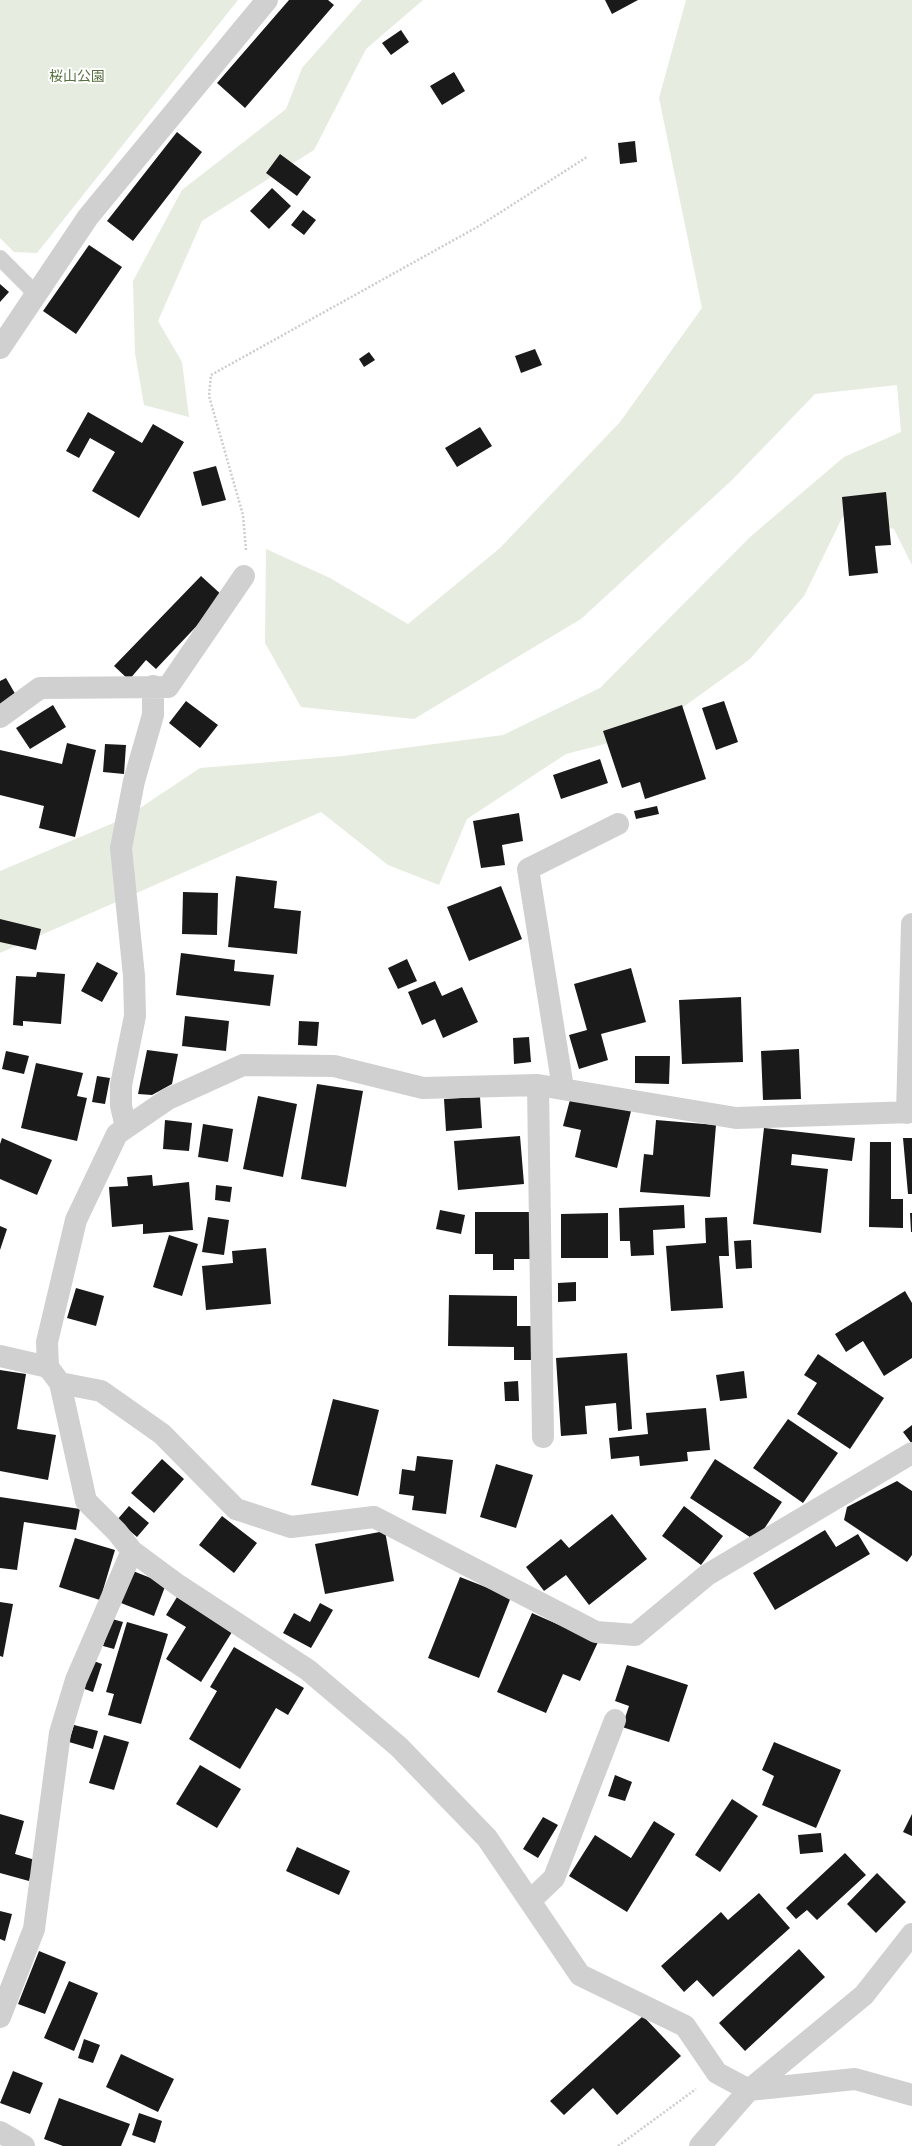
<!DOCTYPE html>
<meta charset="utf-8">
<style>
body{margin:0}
canvas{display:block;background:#fff}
</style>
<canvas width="912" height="2146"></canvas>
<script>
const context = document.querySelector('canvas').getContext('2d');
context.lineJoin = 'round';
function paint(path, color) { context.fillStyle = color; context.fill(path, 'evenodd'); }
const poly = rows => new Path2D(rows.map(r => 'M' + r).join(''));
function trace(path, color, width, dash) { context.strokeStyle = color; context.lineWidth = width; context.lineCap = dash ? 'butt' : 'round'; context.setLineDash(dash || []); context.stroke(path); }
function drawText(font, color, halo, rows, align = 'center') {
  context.font = font + ' "Golos Text","Noto Sans JP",sans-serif'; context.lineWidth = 4; context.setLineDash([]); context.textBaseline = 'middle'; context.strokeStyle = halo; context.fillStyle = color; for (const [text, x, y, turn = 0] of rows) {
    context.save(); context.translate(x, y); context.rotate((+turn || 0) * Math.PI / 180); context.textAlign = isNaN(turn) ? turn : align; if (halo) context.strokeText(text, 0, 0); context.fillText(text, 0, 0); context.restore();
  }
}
paint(poly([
 [0,0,238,0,37,253,14,252,0,238],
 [362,0,423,0,366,49,314,150,202,221,158,321,182,362,189,417,144,405,135,353,133,281,182,190,286,109,302,68],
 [686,0,912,0,912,565,894,529,843,516,804,596,750,659,647,733,566,754,467,819,439,885,388,865,321,812,0,953,0,871,125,818,200,768,343,756,503,735,600,688,750,537,844,457,901,432,897,385,815,394,732,480,581,619,414,719,301,707,265,643,266,549,330,578,408,624,500,548,620,422,702,308,659,98]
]), '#e6ecdf');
paint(poly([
 [289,0,328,0,334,5,245,108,217,83],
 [605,0,638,0,612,14],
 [401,30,409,42,391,55,382,43],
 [454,72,465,91,442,105,430,86],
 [177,132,202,152,133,241,107,221],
 [635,141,637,162,620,164,618,143],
 [280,154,311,177,297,196,266,173],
 [272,188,291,206,269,229,250,211],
 [303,210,316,220,304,235,291,225],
 [89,245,122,267,76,334,43,311],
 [0,284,9,292,0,302],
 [535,349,542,365,521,373,515,356],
 [369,352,375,360,364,367,359,359],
 [88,412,142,443,153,424,184,442,139,518,92,491,115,452,90,438,79,458,66,451],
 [480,427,492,446,457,467,445,448],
 [216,466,226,500,202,506,193,472],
 [886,492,891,545,875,546,878,573,849,576,842,497],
 [201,576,224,597,156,669,146,660,129,680,114,666],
 [6,678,17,697,0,707,0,681],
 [186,701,218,725,200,748,169,723],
 [724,701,738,742,716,750,702,708],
 [53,705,66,727,30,749,16,728],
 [682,705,706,779,645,799,640,782,622,788,603,731],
 [67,743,96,750,75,837,39,828,44,806,0,795,0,750,62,764],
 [105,744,126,745,124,774,103,772],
 [600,759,608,783,561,799,553,775],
 [657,806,659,814,636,819,634,811],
 [519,813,523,841,502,845,505,865,481,868,473,821],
 [236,876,277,881,274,908,301,911,297,954,228,947],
 [501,886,522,939,469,961,447,907],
 [183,892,218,893,217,935,182,934],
 [0,919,41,929,36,950,0,942],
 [181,953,235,960,234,971,274,975,270,1006,176,995],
 [407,959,417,981,398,989,388,968],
 [97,962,118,973,102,1002,81,991],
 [631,968,646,1022,601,1034,608,1060,579,1069,569,1035,587,1030,574,984],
 [37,972,65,974,61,1024,23,1021,23,1026,13,1025,16,976,36,977],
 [435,981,442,996,462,987,478,1022,443,1038,435,1019,422,1025,408,992],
 [741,997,743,1062,682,1064,679,1000],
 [185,1016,229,1021,226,1051,182,1046],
 [299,1021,319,1022,317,1046,298,1045],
 [529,1037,531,1062,514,1064,513,1038],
 [799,1049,801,1099,763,1100,761,1051],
 [147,1050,178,1054,172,1084,152,1095,138,1094],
 [6,1051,29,1056,24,1074,2,1069],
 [635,1056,670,1056,669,1084,635,1083],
 [36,1063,83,1073,77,1096,87,1098,77,1141,21,1128],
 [97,1076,110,1078,105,1104,92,1102],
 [317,1084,363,1091,346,1187,301,1179],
 [258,1096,297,1104,283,1177,243,1169],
 [571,1096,631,1111,617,1168,575,1157,581,1130,563,1126],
 [480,1097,482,1128,446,1131,444,1099],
 [165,1120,192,1123,189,1151,163,1149],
 [656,1120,716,1125,710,1197,640,1192,644,1154,653,1155],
 [203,1124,233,1129,228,1162,198,1157],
 [764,1128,855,1138,852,1161,792,1154,791,1165,828,1169,821,1233,753,1224],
 [520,1136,524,1184,458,1190,454,1141],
 [2,1138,52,1160,37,1195,0,1179,0,1144],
 [903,1138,912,1138,912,1194,908,1194],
 [870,1142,891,1142,891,1199,903,1199,903,1228,869,1227],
 [152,1175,153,1186,189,1182,193,1230,143,1234,143,1224,112,1227,109,1187,128,1186,127,1177],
 [216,1185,232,1187,230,1202,215,1200],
 [684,1205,685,1228,653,1230,654,1255,631,1256,630,1241,620,1241,619,1208],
 [440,1210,465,1215,461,1234,436,1229],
 [475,1212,535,1212,535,1259,514,1259,514,1270,493,1270,493,1254,475,1254],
 [608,1213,608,1258,561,1258,561,1214],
 [910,1213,912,1213,912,1232,911,1232],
 [208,1217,229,1220,224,1255,202,1252],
 [727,1217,729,1256,719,1256,723,1308,671,1311,666,1246,706,1243,705,1218],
 [0,1226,7,1229,0,1250],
 [169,1235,198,1244,182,1296,153,1287],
 [751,1240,752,1268,736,1269,734,1241],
 [266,1248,271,1304,206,1310,202,1266,233,1263,232,1251],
 [576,1282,576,1301,558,1302,558,1283],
 [76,1288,104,1296,96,1326,67,1318],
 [905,1291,912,1303,912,1358,884,1376,863,1341,846,1352,835,1334],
 [449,1295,517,1296,517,1326,533,1326,533,1360,514,1360,514,1347,448,1346],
 [627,1353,632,1429,618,1431,616,1403,585,1406,587,1434,561,1436,556,1358],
 [818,1354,884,1398,850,1449,797,1414,817,1383,804,1375],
 [0,1370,26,1374,17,1429,56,1435,48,1480,0,1471],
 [744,1371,747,1398,720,1401,716,1375],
 [518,1381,519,1401,505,1401,504,1382],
 [333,1399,379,1410,358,1496,311,1485],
 [706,1408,710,1450,687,1452,688,1461,640,1466,639,1456,611,1459,609,1438,648,1434,646,1413],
 [788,1419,838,1453,803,1503,753,1468],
 [912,1425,912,1444,903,1432],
 [417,1456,453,1460,446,1514,412,1510,414,1496,399,1494,402,1469,415,1471],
 [162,1459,184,1479,154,1513,131,1493],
 [715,1459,782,1502,756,1541,690,1498],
 [496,1464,533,1475,516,1528,480,1517],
 [897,1481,912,1491,912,1555,907,1562,844,1520,847,1507],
 [0,1497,80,1509,76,1530,24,1522,17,1570,0,1568],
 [129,1506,149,1523,137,1537,117,1520],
 [684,1506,723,1536,701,1565,662,1536],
 [612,1514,647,1559,589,1605,566,1575,544,1591,526,1567,561,1539,569,1548],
 [222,1516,257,1543,234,1573,199,1545],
 [825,1530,836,1547,858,1534,870,1554,775,1610,753,1573],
 [385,1531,394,1581,325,1594,315,1544],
 [75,1538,115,1550,100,1600,59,1587],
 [133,1571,166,1584,154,1616,121,1603],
 [460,1577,511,1597,479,1678,428,1658],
 [177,1597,232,1632,201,1682,166,1659,186,1627,166,1615],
 [0,1602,13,1604,3,1657,0,1656],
 [320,1603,333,1610,311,1648,283,1633,294,1613,310,1622],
 [532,1613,598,1642,580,1681,563,1674,546,1713,497,1692],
 [112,1619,123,1622,114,1649,103,1646],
 [127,1622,168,1634,141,1724,108,1715,114,1694,106,1692],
 [234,1647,304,1688,288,1715,276,1708,240,1769,189,1739,217,1691,210,1687],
 [91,1660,102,1664,93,1692,82,1688],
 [627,1665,688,1685,669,1742,622,1727,629,1706,615,1701],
 [74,1725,98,1731,93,1749,69,1742],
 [104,1735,129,1742,114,1790,89,1783],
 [774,1742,841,1770,816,1828,762,1805,774,1776,762,1770],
 [200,1765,241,1789,217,1828,176,1804],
 [615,1775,632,1782,625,1801,608,1796],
 [732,1799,758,1816,720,1872,695,1855],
 [0,1814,24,1821,15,1854,35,1860,29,1881,0,1873],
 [912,1814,912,1836,903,1832],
 [543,1817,558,1825,538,1858,523,1849],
 [654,1821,675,1834,627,1912,569,1876,595,1835,631,1858],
 [821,1833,823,1852,800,1854,798,1835],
 [297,1847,350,1871,339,1895,286,1871],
 [845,1853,866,1875,817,1920,807,1910,796,1919,786,1908],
 [877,1873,906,1902,876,1933,847,1904],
 [759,1893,790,1928,713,1997,697,1980,684,1992,661,1966,721,1912,728,1920],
 [0,1911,12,1914,5,1941,0,1939],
 [799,1949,825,1977,745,2051,719,2023],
 [39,1951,66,1962,45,2014,18,2004],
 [69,1981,98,1993,74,2051,44,2038],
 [643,2016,681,2056,617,2115,593,2088,564,2115,550,2101],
 [84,2039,100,2045,93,2063,78,2058],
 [121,2054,174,2079,158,2112,106,2087],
 [13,2071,43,2083,30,2114,0,2103],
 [59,2098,130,2124,121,2146,63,2146,44,2139],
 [139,2113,162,2121,155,2143,132,2135]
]), '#1a1a1a');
trace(poly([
 [246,550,243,515,209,396,211,375,479,226,587,157],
 [618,2146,696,2089]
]), '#cdcdcd', 2.5, [2, 2]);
trace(poly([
 [0,258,37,295]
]), '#d0d0d0', 16);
trace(poly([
 [0,348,88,217,267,0],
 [0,717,40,688,168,687,244,576],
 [538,1085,543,1437],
 [563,1088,528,869,618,824],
 [912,1112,736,1118,538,1085,423,1088,334,1066,243,1065,168,1099,117,1134,76,1220,47,1342,48,1367,60,1383,86,1501,117,1532,132,1551,178,1585,308,1670,399,1747,487,1838,580,1975,685,2026,717,2073,749,2090,855,2079,912,2095],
 [907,1113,912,924],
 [126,1127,121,1106,121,1085,135,1016,134,976,121,848,134,781,153,715,153,686],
 [0,1356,48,1367],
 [60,1383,101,1391,162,1434,236,1509,291,1527,374,1517,596,1632,635,1635,707,1575,912,1453],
 [530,1901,554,1878,615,1720],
 [0,2017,34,1929,60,1733,76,1680,132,1551],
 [0,2132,24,2146],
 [700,2146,749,2090,864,1995,912,1934]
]), '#d0d0d0', 22);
drawText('14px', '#56703f', '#fff', [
 ["桜山公園",77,77]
]);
</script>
